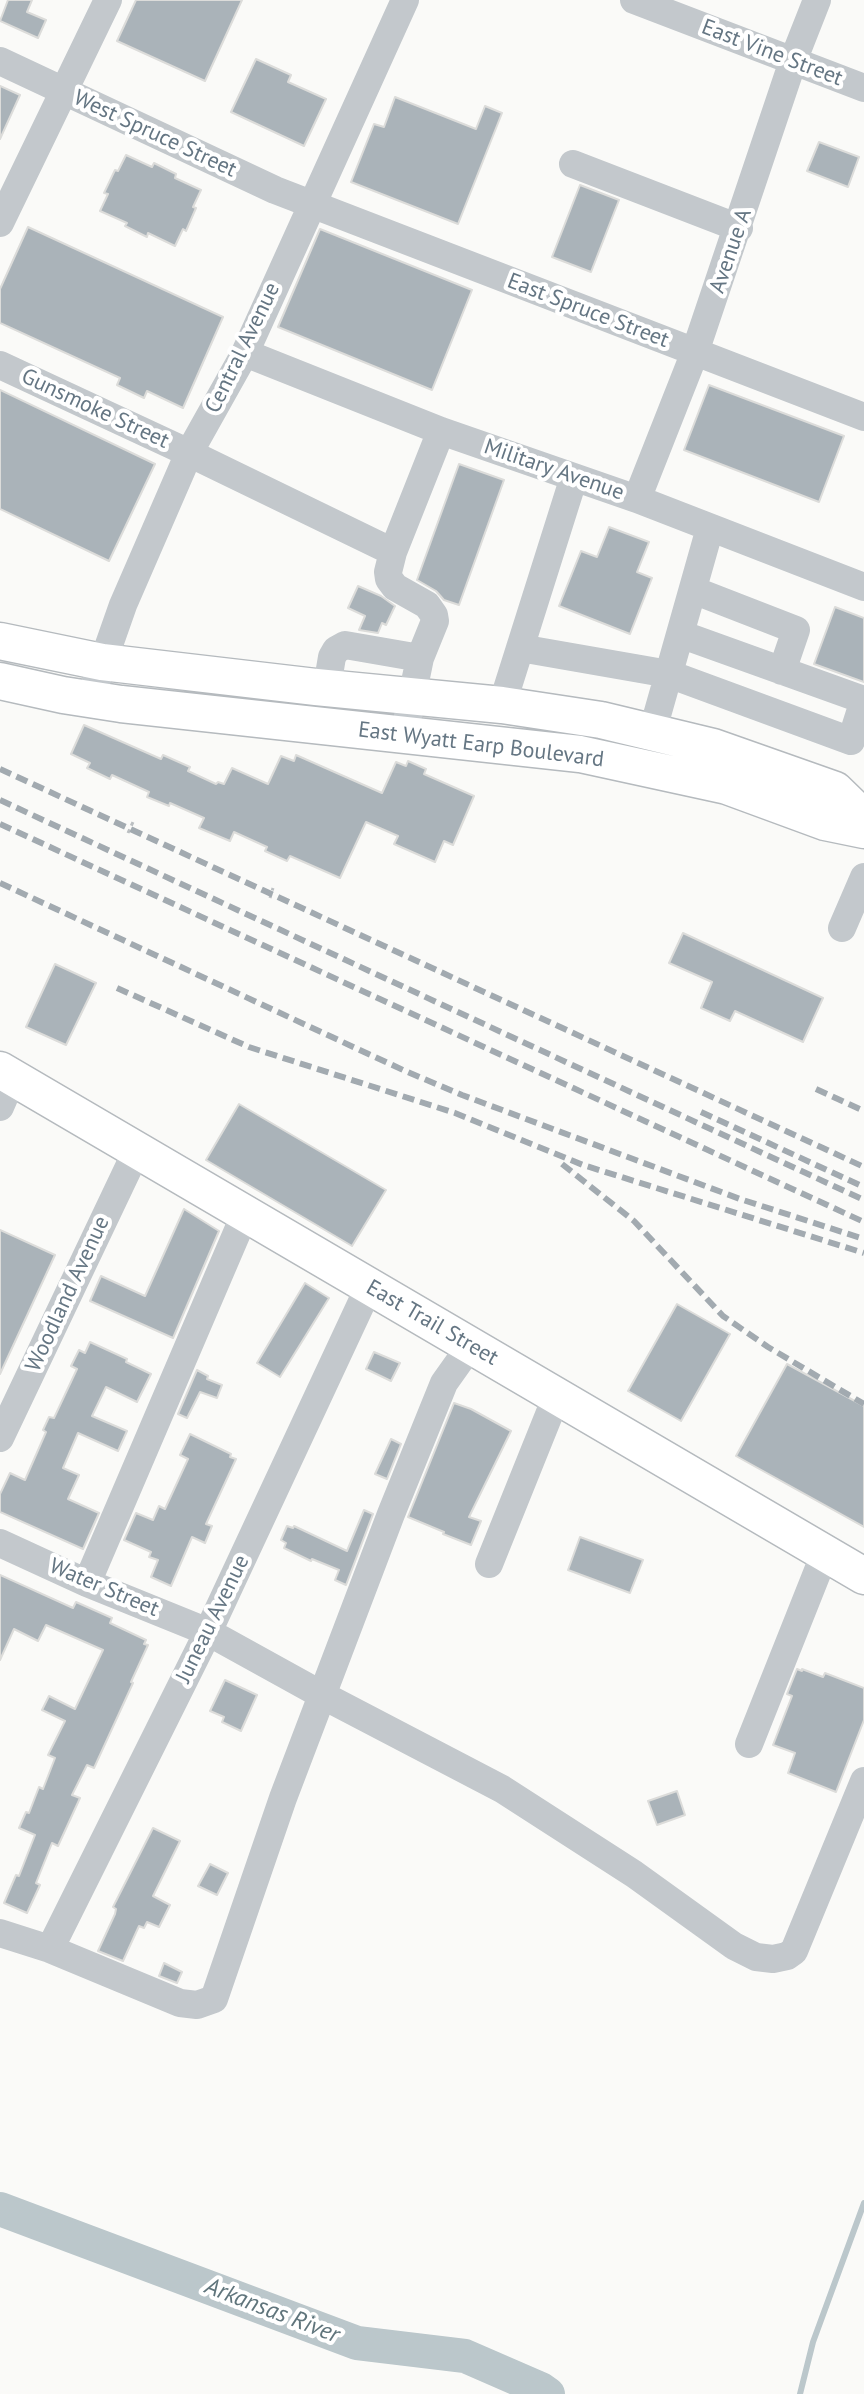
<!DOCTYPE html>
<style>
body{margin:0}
canvas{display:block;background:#fafaf8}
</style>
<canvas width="864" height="2394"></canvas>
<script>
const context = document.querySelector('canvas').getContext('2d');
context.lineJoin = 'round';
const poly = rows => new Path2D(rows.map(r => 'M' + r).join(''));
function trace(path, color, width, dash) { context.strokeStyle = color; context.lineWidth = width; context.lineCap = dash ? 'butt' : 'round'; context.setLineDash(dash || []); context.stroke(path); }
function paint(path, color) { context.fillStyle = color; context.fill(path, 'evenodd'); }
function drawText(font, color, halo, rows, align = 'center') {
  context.font = font + ' "PT Sans",sans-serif'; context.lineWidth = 8; context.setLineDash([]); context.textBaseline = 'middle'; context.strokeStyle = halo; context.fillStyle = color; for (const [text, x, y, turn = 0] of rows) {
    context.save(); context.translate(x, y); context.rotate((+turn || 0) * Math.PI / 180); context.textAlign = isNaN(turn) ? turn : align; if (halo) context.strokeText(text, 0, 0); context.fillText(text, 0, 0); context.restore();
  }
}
trace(poly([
 [800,2394,813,2342,864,2203]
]), '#bbc7cb', 6);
trace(poly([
 [0,2209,357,2343,465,2356,541,2389,548,2394]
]), '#bbc7cb', 34);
const building = poly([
 [8,0,32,0,27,12,46,20,38,38,0,21,8,0],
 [136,0,242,0,205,81,117,41,136,0],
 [256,59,291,75,288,82,326,99,304,146,231,112,256,59],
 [0,86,20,95,0,139,0,86],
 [395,97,476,129,485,106,502,113,458,224,351,182,374,124,384,127,395,97],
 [819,142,859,157,848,187,807,171,819,142],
 [126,155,152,167,154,163,176,174,175,178,201,190,193,207,196,208,186,231,183,229,175,246,148,233,147,237,125,226,127,223,100,211,108,194,104,193,115,170,118,171,126,155],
 [580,185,619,200,591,272,552,257,580,185],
 [28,227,223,317,183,408,147,391,144,398,117,385,120,378,0,323,0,289,28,227],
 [320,229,472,290,432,390,278,327,320,229],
 [709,385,844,436,819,502,684,450,709,385],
 [0,390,155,464,109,561,0,509,0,390],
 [459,464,504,480,459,605,444,600,436,591,417,580,459,464],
 [609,527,649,542,637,572,652,578,630,634,559,606,581,551,597,557,609,527],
 [358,586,381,596,395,606,386,625,382,623,378,633,359,630,365,616,348,608,358,586],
 [835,607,864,618,864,682,814,664,835,607],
 [84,725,161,759,163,755,190,767,188,771,216,784,218,782,224,784,232,768,268,784,281,756,294,761,296,755,382,793,396,762,406,766,408,761,426,769,424,774,474,796,453,845,444,841,435,862,394,844,398,836,366,822,340,878,290,856,287,861,265,851,267,847,234,832,230,841,199,828,204,818,170,803,169,806,147,797,149,792,112,775,110,779,87,768,90,763,71,754,84,725],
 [683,933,823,998,803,1042,735,1011,730,1021,701,1008,712,982,669,963,683,933],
 [55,964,96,983,66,1045,26,1027,55,964],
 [239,1104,386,1190,352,1246,206,1160,239,1104],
 [184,1209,219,1231,173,1338,90,1301,101,1276,145,1296,184,1209],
 [0,1230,55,1255,0,1374,0,1230],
 [305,1283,329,1298,280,1377,257,1363,305,1283],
 [677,1304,730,1334,681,1421,628,1391,677,1304],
 [90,1342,127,1359,126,1362,151,1374,137,1402,106,1387,92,1416,127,1431,118,1451,78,1433,63,1468,79,1475,68,1499,99,1513,83,1549,0,1512,0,1494,10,1473,25,1480,46,1432,43,1430,49,1417,54,1418,77,1369,71,1366,79,1350,85,1353,90,1342],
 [374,1352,400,1363,391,1381,366,1369,374,1352],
 [787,1364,864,1406,864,1527,736,1456,787,1364],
 [197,1370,208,1376,207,1379,222,1385,217,1398,200,1392,187,1418,178,1414,197,1370],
 [454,1403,471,1409,511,1431,469,1517,481,1521,471,1545,443,1534,444,1532,408,1517,454,1403],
 [190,1434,231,1454,230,1457,236,1459,206,1524,212,1526,205,1543,192,1537,171,1586,151,1577,158,1560,149,1557,151,1552,124,1540,136,1513,153,1520,159,1506,165,1509,188,1459,180,1455,190,1434],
 [391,1439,401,1444,387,1479,375,1474,391,1439],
 [364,1510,373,1514,346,1585,335,1580,339,1570,312,1559,311,1561,284,1548,286,1543,281,1540,287,1526,293,1528,294,1526,347,1551,364,1510],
 [580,1537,643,1560,630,1593,568,1570,580,1537],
 [0,1575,73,1608,76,1602,112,1618,110,1623,146,1640,144,1644,148,1645,131,1682,133,1683,94,1768,87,1765,72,1795,80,1798,58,1846,52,1843,36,1883,40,1885,27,1913,4,1903,16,1875,19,1876,35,1835,19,1828,26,1812,29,1813,39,1787,43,1789,55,1758,48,1755,65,1721,42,1710,49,1696,75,1709,103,1650,46,1625,38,1641,14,1629,0,1660,0,1575],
 [797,1669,802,1671,802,1669,823,1677,825,1673,864,1688,864,1720,836,1792,788,1773,795,1753,773,1745,792,1696,787,1694,797,1669],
 [225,1680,257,1695,241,1731,222,1722,224,1717,210,1711,225,1680],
 [677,1791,685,1815,657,1825,648,1801,677,1791],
 [153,1828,180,1841,153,1896,170,1905,159,1927,147,1922,144,1928,139,1926,123,1961,98,1951,115,1914,116,1909,113,1907,153,1828],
 [210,1864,228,1873,217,1895,198,1886,210,1864],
 [164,1963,182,1972,177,1983,159,1976,164,1963]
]);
paint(building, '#aab3b9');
trace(building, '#dcdcda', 2);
const major = poly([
 [0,641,102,662,316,687,502,705,601,720,713,747,835,790,864,818],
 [0,681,63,695,121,704,580,754,727,786,825,822,864,830],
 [0,1070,864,1576]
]);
trace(major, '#b5babe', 39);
trace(poly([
 [128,833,133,822],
 [270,898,273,888]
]), '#bbbfc2', 3, [4, 4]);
trace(poly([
 [634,0,864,88],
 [0,61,275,190,864,417],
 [573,164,739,228],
 [0,223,108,0],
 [245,353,441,431,637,499,864,587],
 [0,365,189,453,393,552,388,572,389,579,395,587,427,605,434,615,435,621,420,658,408,716],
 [637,499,695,352,793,61,817,0],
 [393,552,441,431],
 [693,590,796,630,782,671],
 [520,648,669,674,851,741,864,700,680,634],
 [327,687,332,657,336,650,345,645,420,658],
 [90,699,123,605,189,453,245,353,405,0],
 [502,705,574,477],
 [652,733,710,528],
 [842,928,864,877],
 [0,1107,13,1077],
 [0,1438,137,1150],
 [0,1543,87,1583,208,1632,322,1695,502,1789,634,1874,734,1946,756,1957,773,1959,787,1956,794,1951,864,1781],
 [489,1564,557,1395],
 [87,1583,245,1214],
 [749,1744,825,1553],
 [0,1933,50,1949,180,2003,197,2005,214,1999,283,1798,391,1514,444,1383,471,1345],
 [50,1949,208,1632,369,1287]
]), '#c3c8cc', 28);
trace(major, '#fff', 36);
trace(poly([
 [0,769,864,1167],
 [0,800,864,1200],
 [0,824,864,1222],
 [0,883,403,1070,462,1095,740,1199,864,1239],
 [117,988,249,1047,455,1113,583,1165,864,1253],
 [816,1089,864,1111],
 [701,1112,864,1187],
 [562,1164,634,1221,723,1316,768,1347,864,1404]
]), '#a2aab0', 6, [12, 6]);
drawText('22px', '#657683', '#fff', [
 ["East Vine Street",772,53,21],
 ["West Spruce Street",155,134,25],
 ["Avenue A",731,251,-71],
 ["East Spruce Street",588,311,21],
 ["Central Avenue",243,348,-64],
 ["Gunsmoke Street",95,409,25],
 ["Military Avenue",554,470,19],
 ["East Wyatt Earp Boulevard",481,745,7],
 ["Woodland Avenue",68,1294,-65],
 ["East Trail Street",432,1323,30],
 ["Water Street",104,1588,23],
 ["Juneau Avenue",213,1619,-64]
]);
drawText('italic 24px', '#60757c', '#fff', [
 ["Arkansas River",272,2311,21]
]);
</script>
